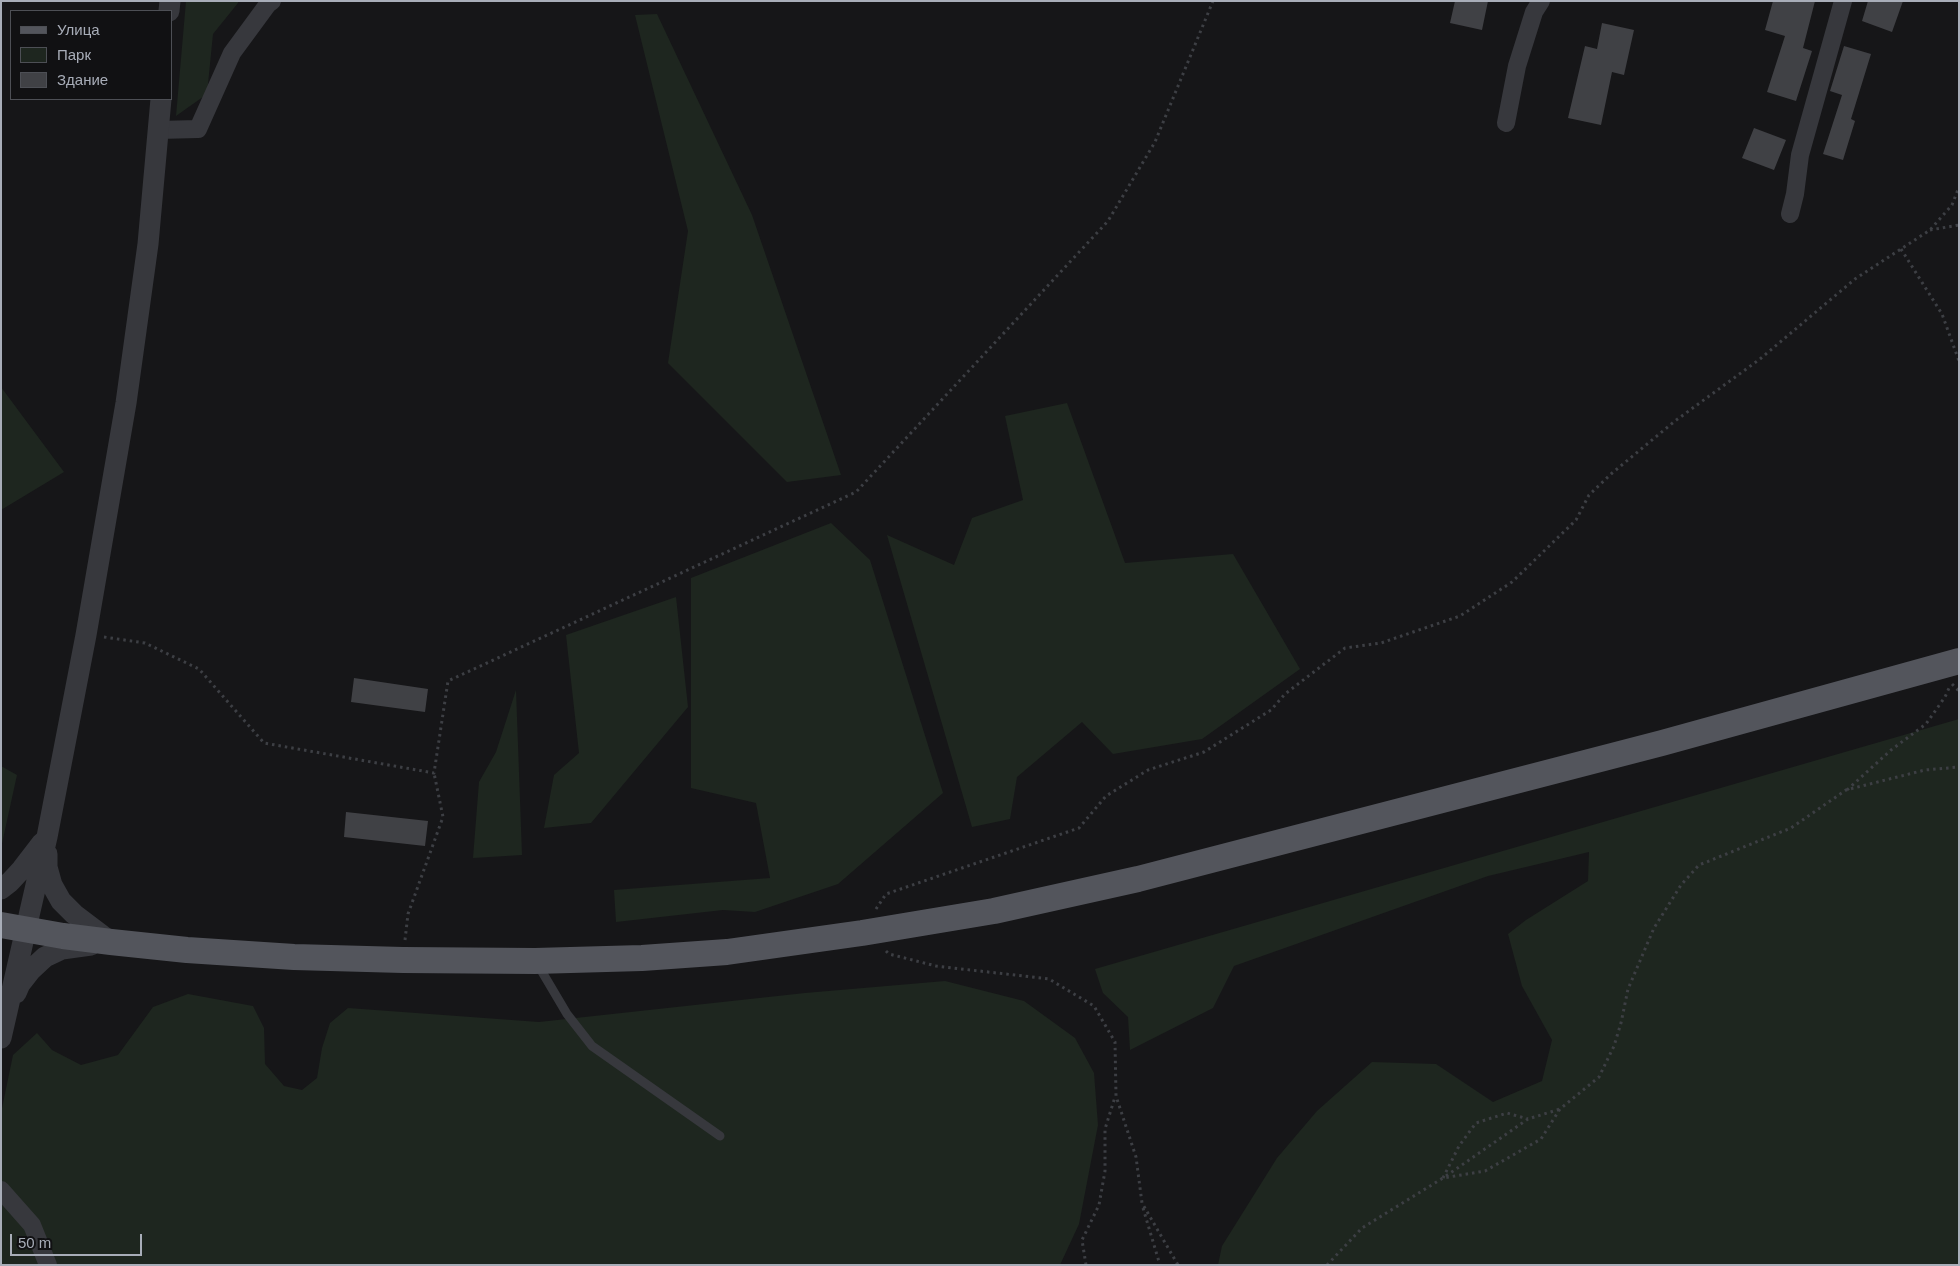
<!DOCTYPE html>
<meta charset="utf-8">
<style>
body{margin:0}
#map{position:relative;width:1960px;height:1266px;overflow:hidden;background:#161618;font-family:Arial,sans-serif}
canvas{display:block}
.frame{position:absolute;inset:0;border:2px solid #a8adb8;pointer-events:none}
.legend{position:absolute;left:10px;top:10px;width:162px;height:90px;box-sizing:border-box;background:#111113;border:1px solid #4d4f55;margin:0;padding:6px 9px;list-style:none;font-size:15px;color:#a8adb8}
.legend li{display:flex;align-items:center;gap:10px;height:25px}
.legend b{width:25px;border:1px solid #4d4f55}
.scale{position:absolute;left:10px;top:1234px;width:132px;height:22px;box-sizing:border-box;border:2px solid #a8adb8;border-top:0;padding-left:6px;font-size:15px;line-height:18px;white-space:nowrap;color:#a8adb8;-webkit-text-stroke:4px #111113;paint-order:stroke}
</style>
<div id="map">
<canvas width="1960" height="1266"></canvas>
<div class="frame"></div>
<ul class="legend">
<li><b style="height:6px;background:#53555c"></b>Улица</li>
<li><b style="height:14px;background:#1e261f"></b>Парк</li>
<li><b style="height:14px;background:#404145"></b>Здание</li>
</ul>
<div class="scale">50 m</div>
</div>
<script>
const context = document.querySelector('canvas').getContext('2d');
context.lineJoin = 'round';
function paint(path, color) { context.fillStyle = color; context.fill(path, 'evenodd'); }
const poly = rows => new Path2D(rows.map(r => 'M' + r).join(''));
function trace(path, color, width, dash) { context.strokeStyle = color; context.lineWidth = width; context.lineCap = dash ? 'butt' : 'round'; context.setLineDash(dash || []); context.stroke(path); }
paint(poly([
 [186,1,238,1,238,3,213,34,207,94,176,116],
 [657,14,752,215,841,475,787,482,668,363,688,231,635,15],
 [1,387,64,472,1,510],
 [1067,403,1125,563,1233,554,1300,669,1202,739,1113,754,1082,722,1017,777,1010,819,972,827,887,535,954,565,972,518,1023,500,1005,416],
 [831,523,870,560,943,793,838,884,755,912,723,910,616,922,614,890,770,878,756,803,691,788,691,578],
 [676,597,688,707,591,823,544,828,554,775,579,753,566,635],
 [516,690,522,855,473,858,479,782,496,752],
 [1959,719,1959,1265,1218,1265,1222,1246,1277,1158,1317,1111,1372,1062,1436,1064,1493,1102,1542,1081,1552,1040,1522,986,1508,934,1526,920,1588,881,1589,852,1488,876,1234,966,1213,1008,1130,1050,1128,1017,1103,993,1095,969],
 [1,766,17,775,1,848],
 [945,981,1024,1001,1075,1038,1094,1073,1098,1125,1079,1224,1060,1265,1,1265,1,1113,13,1055,37,1033,52,1050,81,1065,118,1055,153,1007,188,994,253,1006,264,1028,265,1064,284,1086,302,1090,317,1078,322,1048,330,1023,348,1008,539,1022,805,993]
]), '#1e261f');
paint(poly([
 [1455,1,1488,1,1482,30,1450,23],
 [1773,1,1815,1,1803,48,1812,51,1796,101,1767,92,1785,36,1765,30],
 [1868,1,1903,1,1892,32,1862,21],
 [1602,23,1634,30,1624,75,1612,72,1601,125,1568,118,1585,46,1597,49],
 [1844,46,1871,54,1851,119,1855,121,1843,160,1823,154,1842,95,1830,91],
 [1754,128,1786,140,1774,170,1742,158],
 [354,678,428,689,425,712,351,702],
 [346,812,428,821,425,846,344,837]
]), '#404145');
trace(poly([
 [1930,230,1959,225],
 [1901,249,1942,314,1959,361],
 [104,637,145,643,199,669,264,743,434,773,448,681,856,492,1108,221,1155,142,1213,1],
 [1952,684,1959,691],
 [1847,790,1891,750,1926,724,1945,697,1950,686],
 [876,909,886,894,1079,828,1106,796,1148,770,1204,752,1271,710,1285,694,1345,648,1381,643,1460,616,1512,582,1576,520,1589,495,1611,474,1675,421,1760,359,1855,279,1930,230,1952,205,1959,187],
 [405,940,408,914,443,817,434,773],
 [886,951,889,954,936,966,1049,979,1094,1006,1115,1042,1116,1096,1136,1157,1142,1203,1178,1265],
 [1446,1176,1528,1119,1560,1109],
 [1443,1178,1459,1146,1476,1123,1507,1113,1528,1119],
 [1143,1208,1160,1265],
 [1086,1265,1082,1240,1099,1205,1105,1171,1105,1129,1115,1097],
 [1327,1265,1362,1228,1443,1178,1485,1171,1541,1139,1560,1109,1599,1077,1614,1046,1621,1023,1628,989,1654,928,1681,885,1699,865,1791,828,1846,790,1925,770,1959,767]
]), '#3d3f44', 3, [2.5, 4]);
trace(poly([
 [538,965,567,1014,592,1046,720,1136]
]), '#37383d', 9);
trace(poly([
 [1506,123,1517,66,1534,12,1541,1],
 [158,130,198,129,232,53,268,4,272,1],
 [1790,214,1795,194,1800,155,1843,1],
 [1,1190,32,1225,48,1265]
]), '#37383d', 18);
trace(poly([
 [169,11,170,1],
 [47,854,47,867,52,885,61,901,74,914,111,942],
 [1,889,10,882,22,869,42,843],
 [16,993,20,984,31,970,45,957,62,949,91,945],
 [1,1038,47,837,86,635,126,403,148,244,161,99]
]), '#37383d', 21);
trace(poly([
 [1,925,63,936,111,942,187,950,294,957,403,960,535,961,642,958,727,952,862,933,994,911,1138,879,1662,743,1959,661]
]), '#53555c', 26);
</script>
